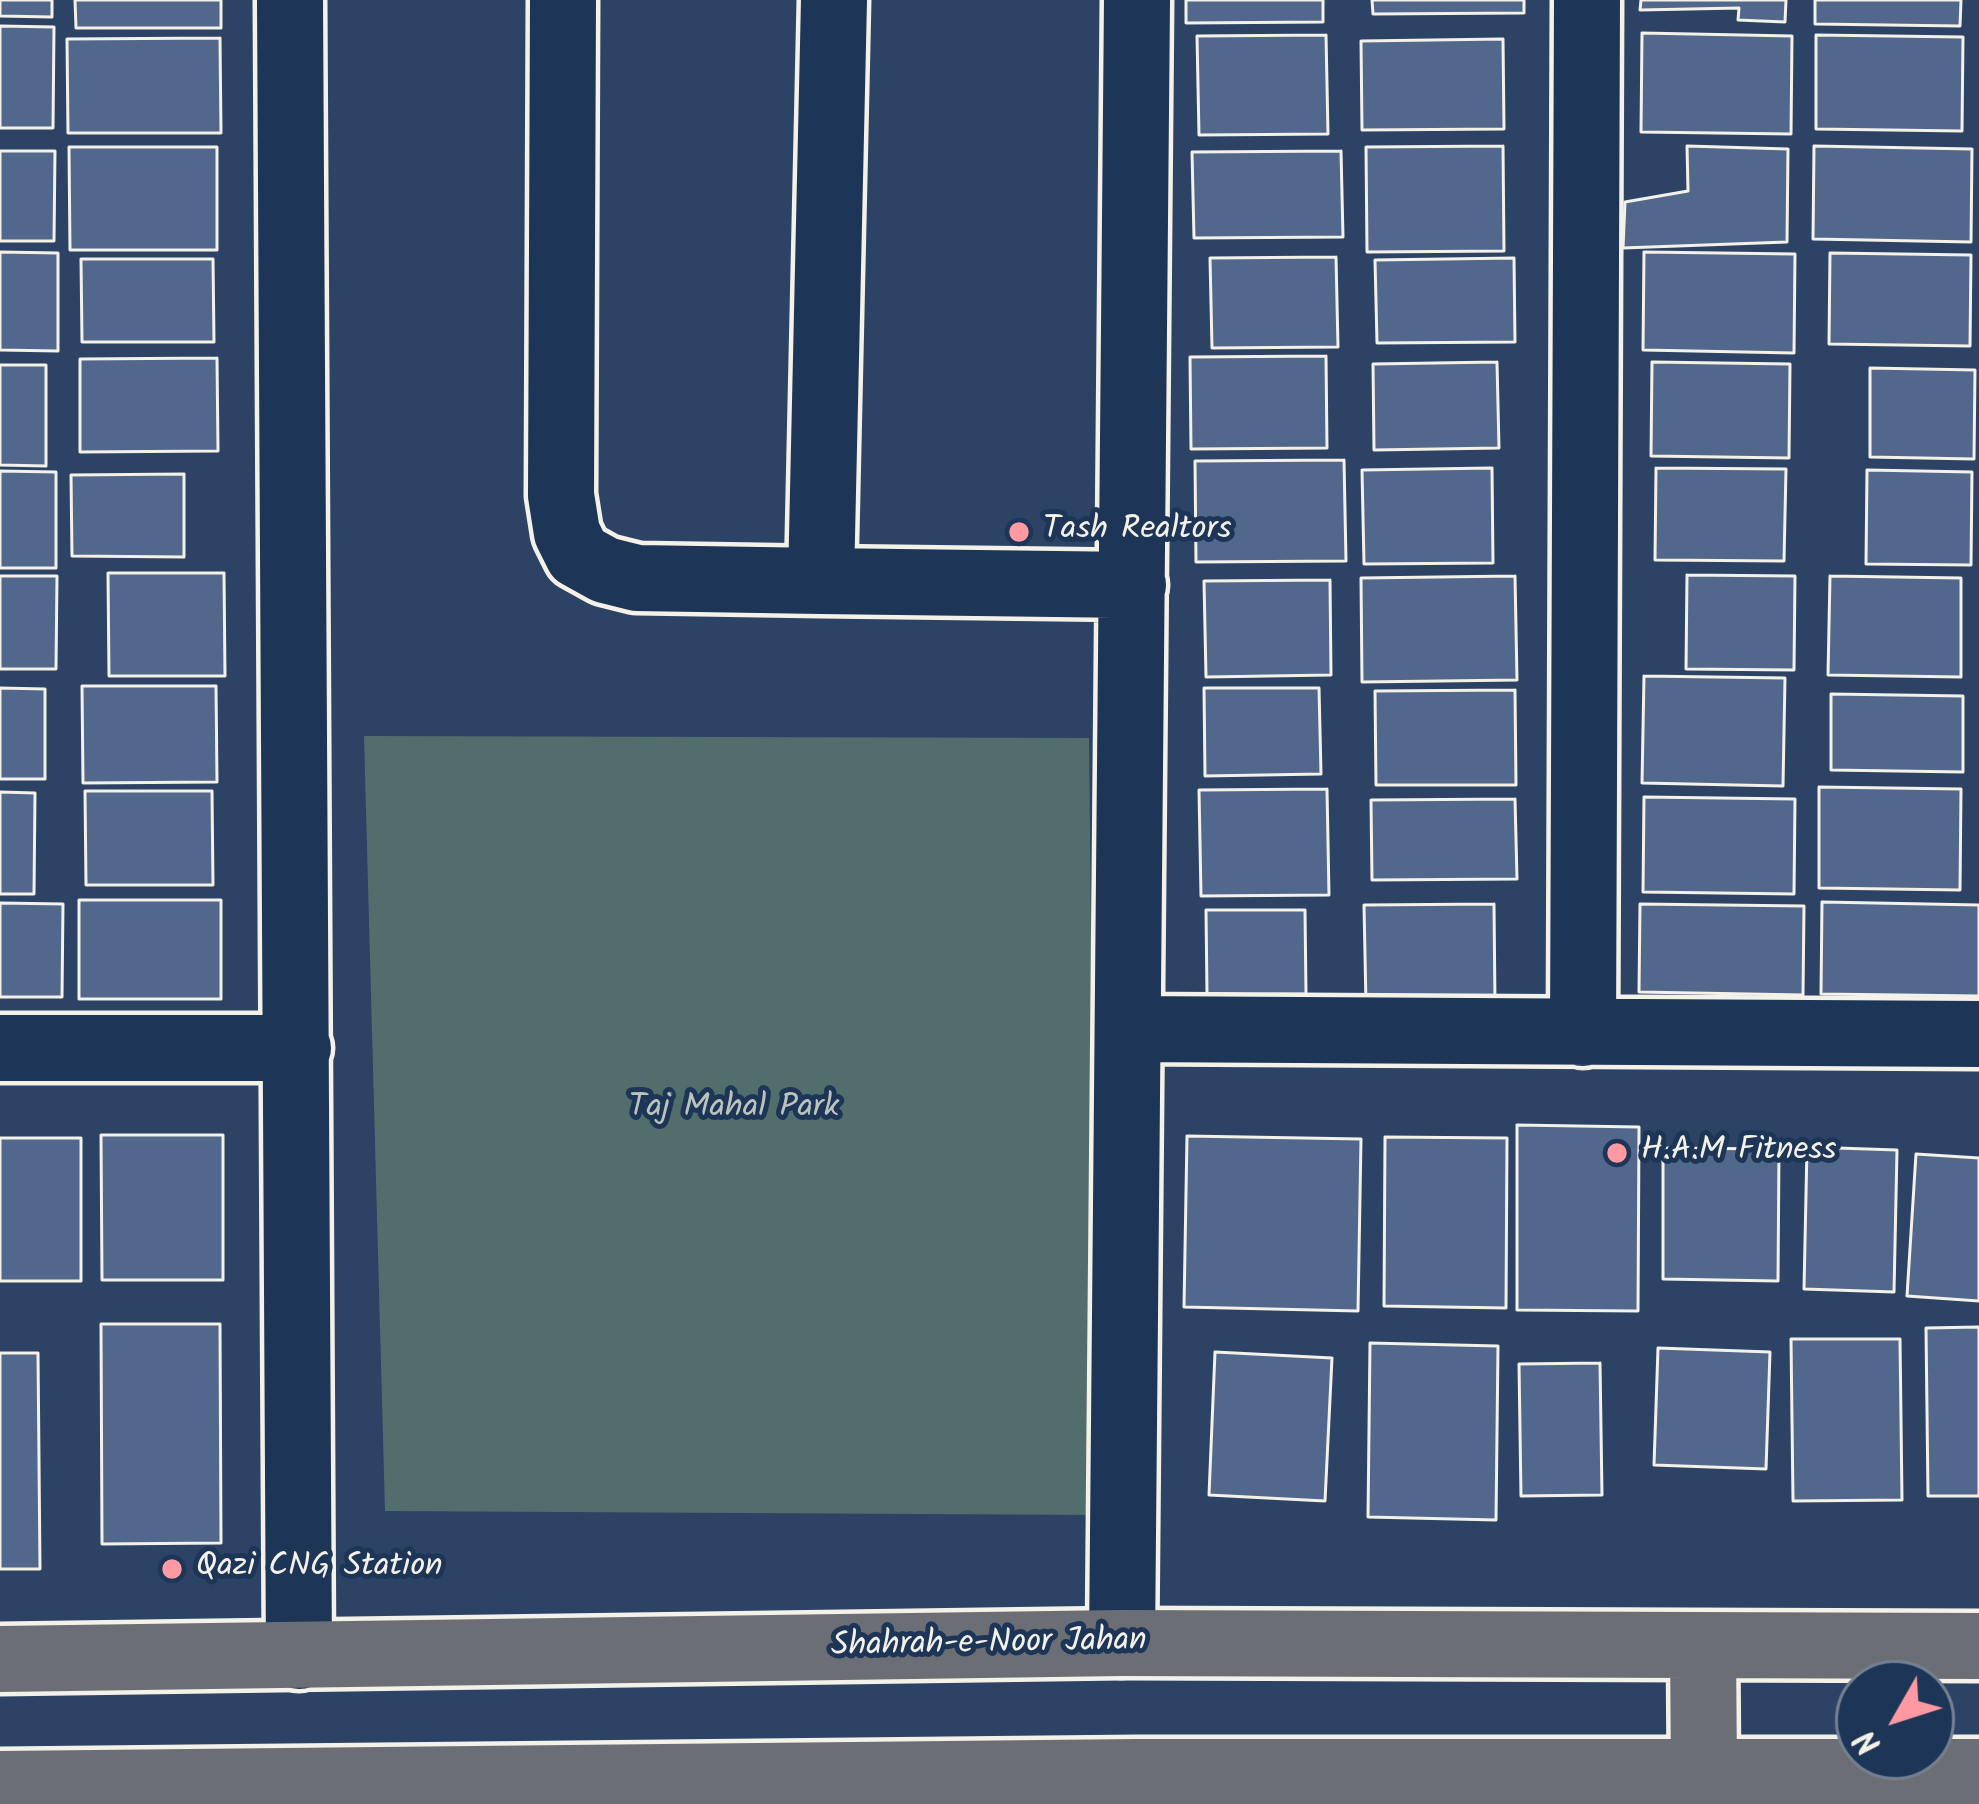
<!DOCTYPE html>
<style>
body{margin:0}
#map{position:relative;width:1979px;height:1804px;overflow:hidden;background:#2c4366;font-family:Kalam,sans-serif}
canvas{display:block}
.north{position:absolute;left:1835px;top:1660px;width:120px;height:120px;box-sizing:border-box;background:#1d3557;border:3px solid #738091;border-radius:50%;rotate:231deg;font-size:33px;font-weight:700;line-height:48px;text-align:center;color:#f4f1e8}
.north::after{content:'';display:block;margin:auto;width:42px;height:54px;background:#ff9aa2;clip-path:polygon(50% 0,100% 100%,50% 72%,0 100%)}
</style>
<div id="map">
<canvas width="1979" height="1804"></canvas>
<div class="north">N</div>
</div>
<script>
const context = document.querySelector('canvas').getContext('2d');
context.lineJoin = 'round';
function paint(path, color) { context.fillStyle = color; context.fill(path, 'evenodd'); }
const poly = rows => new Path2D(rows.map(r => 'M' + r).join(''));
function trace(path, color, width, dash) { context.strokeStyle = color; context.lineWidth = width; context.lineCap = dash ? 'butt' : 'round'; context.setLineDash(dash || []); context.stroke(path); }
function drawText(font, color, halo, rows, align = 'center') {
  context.font = font + ' Kalam,sans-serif'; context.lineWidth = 10; context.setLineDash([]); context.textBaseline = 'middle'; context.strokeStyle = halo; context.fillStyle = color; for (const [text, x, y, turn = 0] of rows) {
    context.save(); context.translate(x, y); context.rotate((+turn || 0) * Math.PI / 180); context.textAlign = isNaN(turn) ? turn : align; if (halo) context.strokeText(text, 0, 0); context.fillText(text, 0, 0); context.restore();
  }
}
paint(poly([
 [364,736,1089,738,1097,1515,385,1511]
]), '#526e6c');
const building = poly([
 [0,0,52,0,52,17,0,16,0,0],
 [75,0,221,0,221,28,76,28,75,0],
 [1186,0,1323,0,1323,22,1186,23,1186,0],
 [1372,0,1524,0,1524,13,1373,14,1372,0],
 [1641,0,1786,0,1785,22,1738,20,1739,8,1640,10,1641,0],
 [1815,0,1961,0,1960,26,1815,24,1815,0],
 [0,26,54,27,53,128,0,128,0,26],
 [1642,33,1792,36,1791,134,1641,132,1642,33],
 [1326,35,1328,134,1199,135,1197,36,1326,35],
 [1816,35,1963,37,1962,131,1816,129,1816,35],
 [220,38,221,133,68,133,67,39,220,38],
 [1503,39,1504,129,1362,130,1361,41,1503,39],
 [1503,146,1504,251,1367,252,1366,147,1503,146],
 [1687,146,1788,149,1787,242,1623,248,1625,202,1688,191,1687,146],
 [1814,146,1972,149,1971,242,1813,239,1814,146],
 [69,147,217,147,217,250,70,250,69,147],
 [0,151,55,151,54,241,0,241,0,151],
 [1341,151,1343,237,1194,238,1192,152,1341,151],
 [0,252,58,253,58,351,0,350,0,252],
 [1644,252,1795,254,1794,353,1643,350,1644,252],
 [1830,253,1971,255,1970,346,1829,344,1830,253],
 [1336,257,1338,347,1212,348,1210,258,1336,257],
 [1514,258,1515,342,1377,343,1375,260,1514,258],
 [81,259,213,259,214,342,82,342,81,259],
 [1326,356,1327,448,1191,449,1190,357,1326,356],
 [217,358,218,451,80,452,80,359,217,358],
 [1497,362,1499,448,1374,450,1373,364,1497,362],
 [1652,362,1790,364,1789,458,1651,456,1652,362],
 [0,365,46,365,46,466,0,465,0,365],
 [1870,368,1975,370,1974,459,1870,457,1870,368],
 [1344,460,1346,561,1196,562,1195,461,1344,460],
 [1492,468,1493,563,1364,564,1362,470,1492,468],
 [1656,468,1786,469,1784,561,1655,560,1656,468],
 [1867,470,1972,472,1971,565,1866,564,1867,470],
 [0,471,56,472,56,568,0,568,0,471],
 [184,474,184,557,72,556,71,475,184,474],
 [108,573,224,573,225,676,109,676,108,573],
 [1687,575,1795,576,1794,670,1686,669,1687,575],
 [0,576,57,576,56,669,0,669,0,576],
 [1515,576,1517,680,1362,682,1361,578,1515,576],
 [1830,576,1961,578,1961,677,1828,675,1830,576],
 [1330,580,1331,675,1206,677,1204,581,1330,580],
 [1644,676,1785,678,1783,786,1642,783,1644,676],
 [82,686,216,686,217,782,83,783,82,686],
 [0,688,45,689,45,779,0,779,0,688],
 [1204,688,1319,688,1321,774,1205,776,1204,688],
 [1515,690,1516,785,1376,785,1375,691,1515,690],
 [1831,694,1963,696,1963,772,1831,770,1831,694],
 [1819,787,1961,789,1960,890,1819,888,1819,787],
 [1327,789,1329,895,1201,896,1199,790,1327,789],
 [85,791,212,791,213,885,86,885,85,791],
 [0,792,35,793,34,894,0,894,0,792],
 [1644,797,1795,799,1794,894,1643,892,1644,797],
 [1515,799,1517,879,1372,880,1371,800,1515,799],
 [79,900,221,900,221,999,79,999,79,900],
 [1822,902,1979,905,1979,996,1821,994,1822,902],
 [0,903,63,904,62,997,0,997,0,903],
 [1494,904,1495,1004,1366,1005,1364,905,1494,904],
 [1640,904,1804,906,1803,995,1639,992,1640,904],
 [1206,910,1305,910,1306,994,1207,995,1206,910],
 [1517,1125,1639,1127,1638,1311,1517,1310,1517,1125],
 [101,1135,223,1135,223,1280,102,1280,101,1135],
 [1187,1136,1361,1139,1358,1311,1184,1307,1187,1136],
 [1385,1137,1507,1138,1506,1308,1384,1306,1385,1137],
 [0,1138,81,1138,81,1281,0,1281,0,1138],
 [1807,1147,1897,1150,1894,1292,1804,1289,1807,1147],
 [1663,1148,1779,1149,1778,1281,1663,1279,1663,1148],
 [1916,1154,1979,1158,1979,1301,1907,1296,1916,1154],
 [101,1324,220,1324,221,1543,102,1544,101,1324],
 [1979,1327,1979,1496,1928,1496,1926,1328,1979,1327],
 [1791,1339,1900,1339,1902,1500,1793,1501,1791,1339],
 [1370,1343,1498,1346,1496,1520,1368,1517,1370,1343],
 [1658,1348,1770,1352,1766,1469,1654,1465,1658,1348],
 [1215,1352,1332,1358,1325,1501,1209,1495,1215,1352],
 [0,1353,38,1353,40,1569,0,1569,0,1353],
 [1600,1363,1602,1495,1521,1496,1519,1364,1600,1363]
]);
paint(building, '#51678c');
trace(building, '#f4f1e8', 3);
const minor = poly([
 [290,0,299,1656],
 [563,0,561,495,567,533,578,555,605,570,637,578,821,581],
 [834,0,821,581,1133,585],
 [1129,1029,1979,1034],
 [1583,1033,1587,0],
 [0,1048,298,1048],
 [1122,1643,1137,0]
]);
const major = poly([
 [1703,1647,1704,1772],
 [0,1659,1122,1643,1979,1646],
 [0,1784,1137,1772,1979,1772]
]);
trace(minor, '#f4f1e8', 75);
trace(major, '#f4f1e8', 75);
trace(minor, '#1d3557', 66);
trace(major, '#6b6f75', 66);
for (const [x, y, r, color] of [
 [1019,532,12,"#ff9aa2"],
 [1617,1153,12,"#ff9aa2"],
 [172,1569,12,"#ff9aa2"]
]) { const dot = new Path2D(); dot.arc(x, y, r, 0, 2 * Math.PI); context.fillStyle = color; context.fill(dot); trace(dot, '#1d3557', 4.5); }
drawText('33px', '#f4f1e8', '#1d3557', [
 ["Tash Realtors",1043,532],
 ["H.A.M Fitness",1641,1153],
 ["Qazi CNG Station",196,1569]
], 'left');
drawText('33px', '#bbc3bd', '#1d3557', [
 ["Taj Mahal Park",734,1110]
]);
drawText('33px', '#f4f1e8', '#1d3557', [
 ["Shahrah-e-Noor Jahan",989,1646,-1]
]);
</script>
